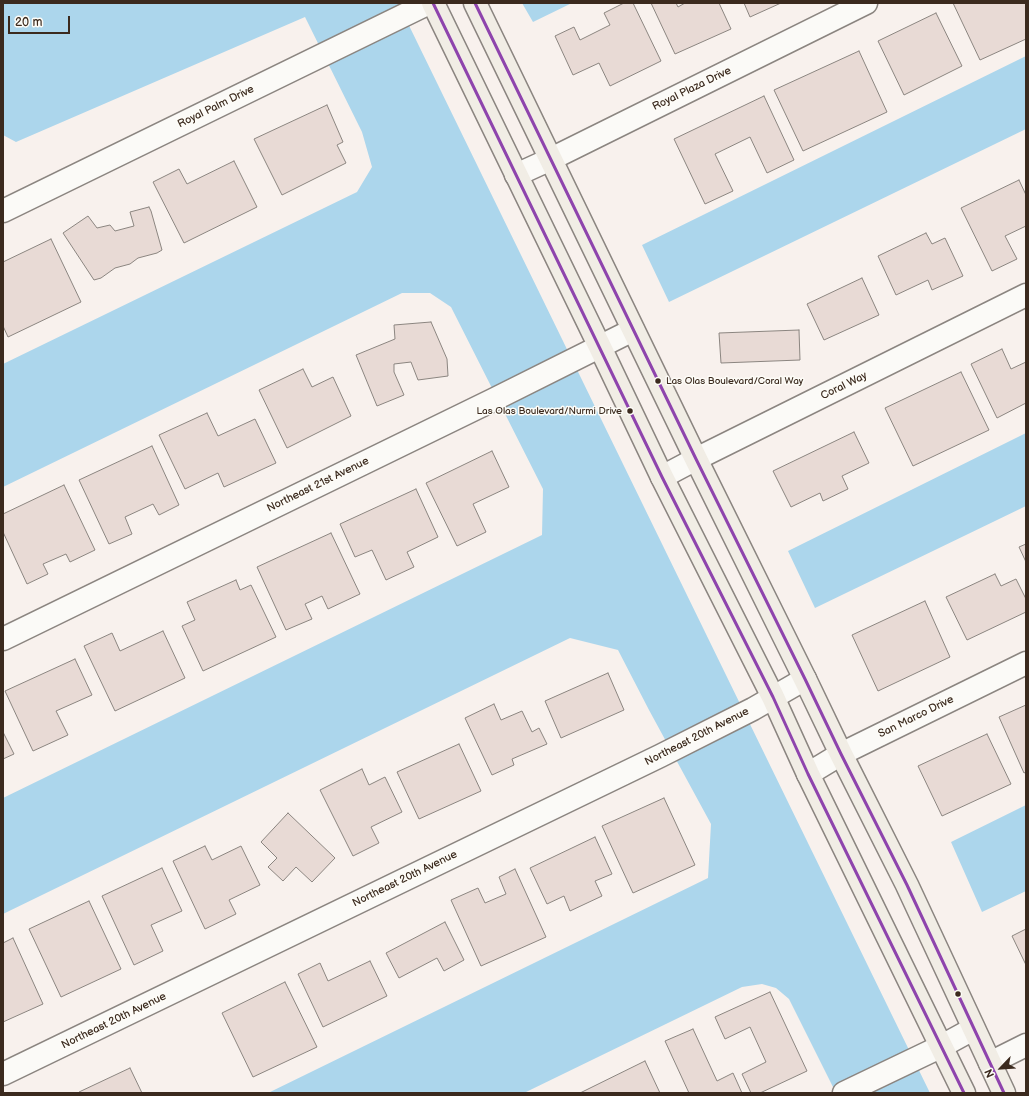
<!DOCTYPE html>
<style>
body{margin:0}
#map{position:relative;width:1029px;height:1096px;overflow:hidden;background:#f8f1ed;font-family:"Balsamiq Sans",sans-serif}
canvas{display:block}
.frame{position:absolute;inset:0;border:4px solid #3b2a1e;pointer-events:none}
.north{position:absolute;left:981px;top:1048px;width:40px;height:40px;-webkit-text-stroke:3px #fdfcf7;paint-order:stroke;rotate:245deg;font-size:11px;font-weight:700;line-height:16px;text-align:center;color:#3b2a1e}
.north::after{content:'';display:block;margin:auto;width:14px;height:18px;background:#3b2a1e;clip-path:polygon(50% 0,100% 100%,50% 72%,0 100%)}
.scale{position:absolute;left:8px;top:16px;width:62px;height:18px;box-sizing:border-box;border:2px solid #3b2a1e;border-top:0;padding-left:5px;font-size:12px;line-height:14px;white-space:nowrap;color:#3b2a1e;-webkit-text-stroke:3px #fdfcf7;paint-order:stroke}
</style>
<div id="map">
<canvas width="1029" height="1096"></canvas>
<div class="frame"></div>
<div class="north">N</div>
<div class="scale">20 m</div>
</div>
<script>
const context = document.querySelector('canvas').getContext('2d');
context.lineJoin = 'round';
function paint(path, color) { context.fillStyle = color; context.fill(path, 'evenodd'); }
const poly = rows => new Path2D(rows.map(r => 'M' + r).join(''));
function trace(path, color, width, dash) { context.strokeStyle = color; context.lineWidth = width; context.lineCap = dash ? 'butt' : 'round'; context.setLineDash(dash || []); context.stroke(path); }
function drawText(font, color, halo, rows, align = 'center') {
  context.font = font + ' "Balsamiq Sans",sans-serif'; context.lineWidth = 3; context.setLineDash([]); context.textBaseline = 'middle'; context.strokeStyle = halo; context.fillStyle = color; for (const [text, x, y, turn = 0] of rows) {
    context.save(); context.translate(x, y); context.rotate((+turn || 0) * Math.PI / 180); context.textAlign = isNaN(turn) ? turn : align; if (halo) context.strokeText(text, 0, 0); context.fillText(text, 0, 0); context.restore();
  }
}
paint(poly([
 [3,3,398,3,930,1093,836,1093,789,999,776,988,762,984,742,987,524,1093,268,1093,708,878,711,824,649,710,618,650,570,638,3,914,3,798,542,535,543,489,451,307,430,293,402,293,3,487,3,364,357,192,372,167,362,132,305,17,16,142,3,135],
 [522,3,572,3,533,22],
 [1026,56,1026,129,669,302,642,245],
 [1026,433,1026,506,815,608,788,551],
 [1026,805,1026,891,982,912,951,842]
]), '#acd6ec');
const building = poly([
 [624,3,633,3,661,61,610,86,599,63,573,75,555,36,574,27,580,40,610,25,604,13,624,3],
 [651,3,676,3,678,7,685,3,719,3,731,29,675,54,651,3],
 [744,3,781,3,750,17,744,3],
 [953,3,1026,3,1026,39,980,60,953,3],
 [936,13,962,66,904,95,878,41,936,13],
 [859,51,887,112,803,151,774,90,859,51],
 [764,96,794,160,767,173,750,137,715,154,733,191,705,204,674,139,764,96],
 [327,105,343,142,337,145,346,163,282,195,254,139,327,105],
 [234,161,257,207,184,243,153,182,179,169,187,184,234,161],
 [1019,180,1026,195,1026,226,1005,236,1017,259,992,271,961,208,1019,180],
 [149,207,151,211,162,250,157,253,138,258,130,264,115,268,101,278,94,280,63,233,88,216,97,228,110,225,115,231,134,226,130,212,149,207],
 [926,233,932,244,945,238,963,276,932,290,928,280,896,295,878,256,926,233],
 [51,239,81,302,8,337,3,326,3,262,51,239],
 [862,278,879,315,824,340,807,304,862,278],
 [431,322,447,359,448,376,418,380,411,362,394,364,394,372,404,395,377,406,356,355,395,339,394,325,431,322],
 [799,330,800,360,721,363,719,333,799,330],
 [1002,349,1011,369,1026,362,1026,403,997,418,971,364,1002,349],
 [303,369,312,387,333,377,351,416,287,448,259,390,303,369],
 [961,372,989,430,913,466,885,408,961,372],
 [207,413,218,436,255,419,276,463,224,487,218,473,185,489,159,435,207,413],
 [854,432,869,463,842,476,848,489,823,501,820,493,791,507,773,471,854,432],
 [152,446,179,505,159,515,153,504,125,517,132,534,109,544,79,480,152,446],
 [492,451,509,487,473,504,486,532,457,546,426,483,492,451],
 [64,485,95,550,70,562,66,554,43,564,48,574,27,584,3,532,3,514,64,485],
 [416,489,438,537,407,552,414,567,386,580,372,550,355,557,340,524,416,489],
 [331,533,360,594,328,609,322,596,305,604,312,619,286,630,257,567,331,533],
 [1026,544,1026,562,1019,547,1026,544],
 [995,574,1001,586,1016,579,1026,599,1026,612,967,640,946,597,995,574],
 [236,580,240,590,251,585,276,637,203,671,182,626,195,620,187,602,236,580],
 [925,601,950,657,878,691,852,635,925,601],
 [163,631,185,678,115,711,84,646,112,633,120,651,163,631],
 [75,659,92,695,56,711,68,735,33,751,5,691,75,659],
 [608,673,624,710,561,738,545,701,608,673],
 [494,704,501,720,522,711,532,732,539,728,547,744,512,759,514,765,492,775,465,718,494,704],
 [1026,705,1026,772,1024,773,999,717,1026,705],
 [3,732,14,754,3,759,3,732],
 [987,734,1011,784,942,816,918,766,987,734],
 [459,744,481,791,419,819,397,772,459,744],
 [362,769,369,785,385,777,402,812,371,827,379,843,353,856,320,790,362,769],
 [664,798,695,865,633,893,602,826,664,798],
 [288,813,335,858,312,882,296,867,283,881,268,867,277,858,261,842,288,813],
 [595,837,612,874,595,881,602,896,570,911,564,896,547,904,530,868,595,837],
 [205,846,212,860,241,846,260,885,229,900,236,914,205,929,173,861,205,846],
 [162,868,182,911,151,925,163,951,134,965,102,896,162,868],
 [515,869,546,937,481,966,451,900,478,888,485,903,506,894,499,877,515,869],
 [89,901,121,969,61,997,29,929,89,901],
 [445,922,464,960,444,971,437,958,399,978,386,953,445,922],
 [1026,929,1026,965,1012,936,1026,929],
 [13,938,43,1004,3,1022,3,943,13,938],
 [370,961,387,996,323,1027,298,974,320,963,328,981,370,961],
 [285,982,317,1047,253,1077,222,1013,285,982],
 [770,992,807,1071,760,1093,751,1093,742,1074,766,1062,750,1027,725,1039,715,1017,770,992],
 [693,1029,717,1081,733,1073,742,1093,689,1093,665,1041,693,1029],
 [645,1061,660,1093,580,1093,645,1061],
 [130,1068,142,1093,79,1093,79,1092,130,1068]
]);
paint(building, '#e8dad5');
trace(building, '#8b8580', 1);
const minor = poly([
 [516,175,551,159,866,3],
 [3,211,429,3],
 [662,477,696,459,1026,295],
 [3,639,493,400,633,330],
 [808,774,841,754,1026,663],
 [990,1063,1026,1045],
 [3,1074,660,756,753,709,805,679],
 [844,1093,942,1046,973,1029]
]);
const major = poly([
 [433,3,600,347,662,477,773,697,808,774,964,1093],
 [475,3,696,459,805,679,841,754,907,885,1004,1093]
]);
trace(minor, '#8b8580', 25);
trace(major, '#8b8580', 25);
trace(minor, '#fbfaf7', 22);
trace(major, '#f1ede5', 22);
trace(poly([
 [433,3,662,477,773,697,808,774,964,1093],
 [475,3,696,459,805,679,841,754,907,885,1004,1093]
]), '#8e44ad', 3);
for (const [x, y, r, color] of [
 [658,381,3.5,"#3b2a1e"],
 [630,411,3.5,"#3b2a1e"],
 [958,994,3.5,"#3b2a1e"]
]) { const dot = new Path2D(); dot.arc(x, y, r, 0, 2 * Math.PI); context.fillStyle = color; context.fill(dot); trace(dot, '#fdfcf7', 1.5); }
drawText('10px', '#3b2a1e', '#fdfcf7', [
 ["Las Olas Boulevard/Coral Way",666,381],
 ["Las Olas Boulevard/Nurmi Drive",622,411,"right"]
], 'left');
drawText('11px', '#3b2a1e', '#fdfcf7', [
 ["Royal Plaza Drive",692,89,-26],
 ["Royal Palm Drive",216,107,-26],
 ["Coral Way",844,386,-26],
 ["Northeast 21st Avenue",318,485,-26],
 ["San Marco Drive",916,717,-26],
 ["Northeast 20th Avenue",697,737,-27],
 ["Northeast 20th Avenue",405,879,-26],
 ["Northeast 20th Avenue",114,1021,-26]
]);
</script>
